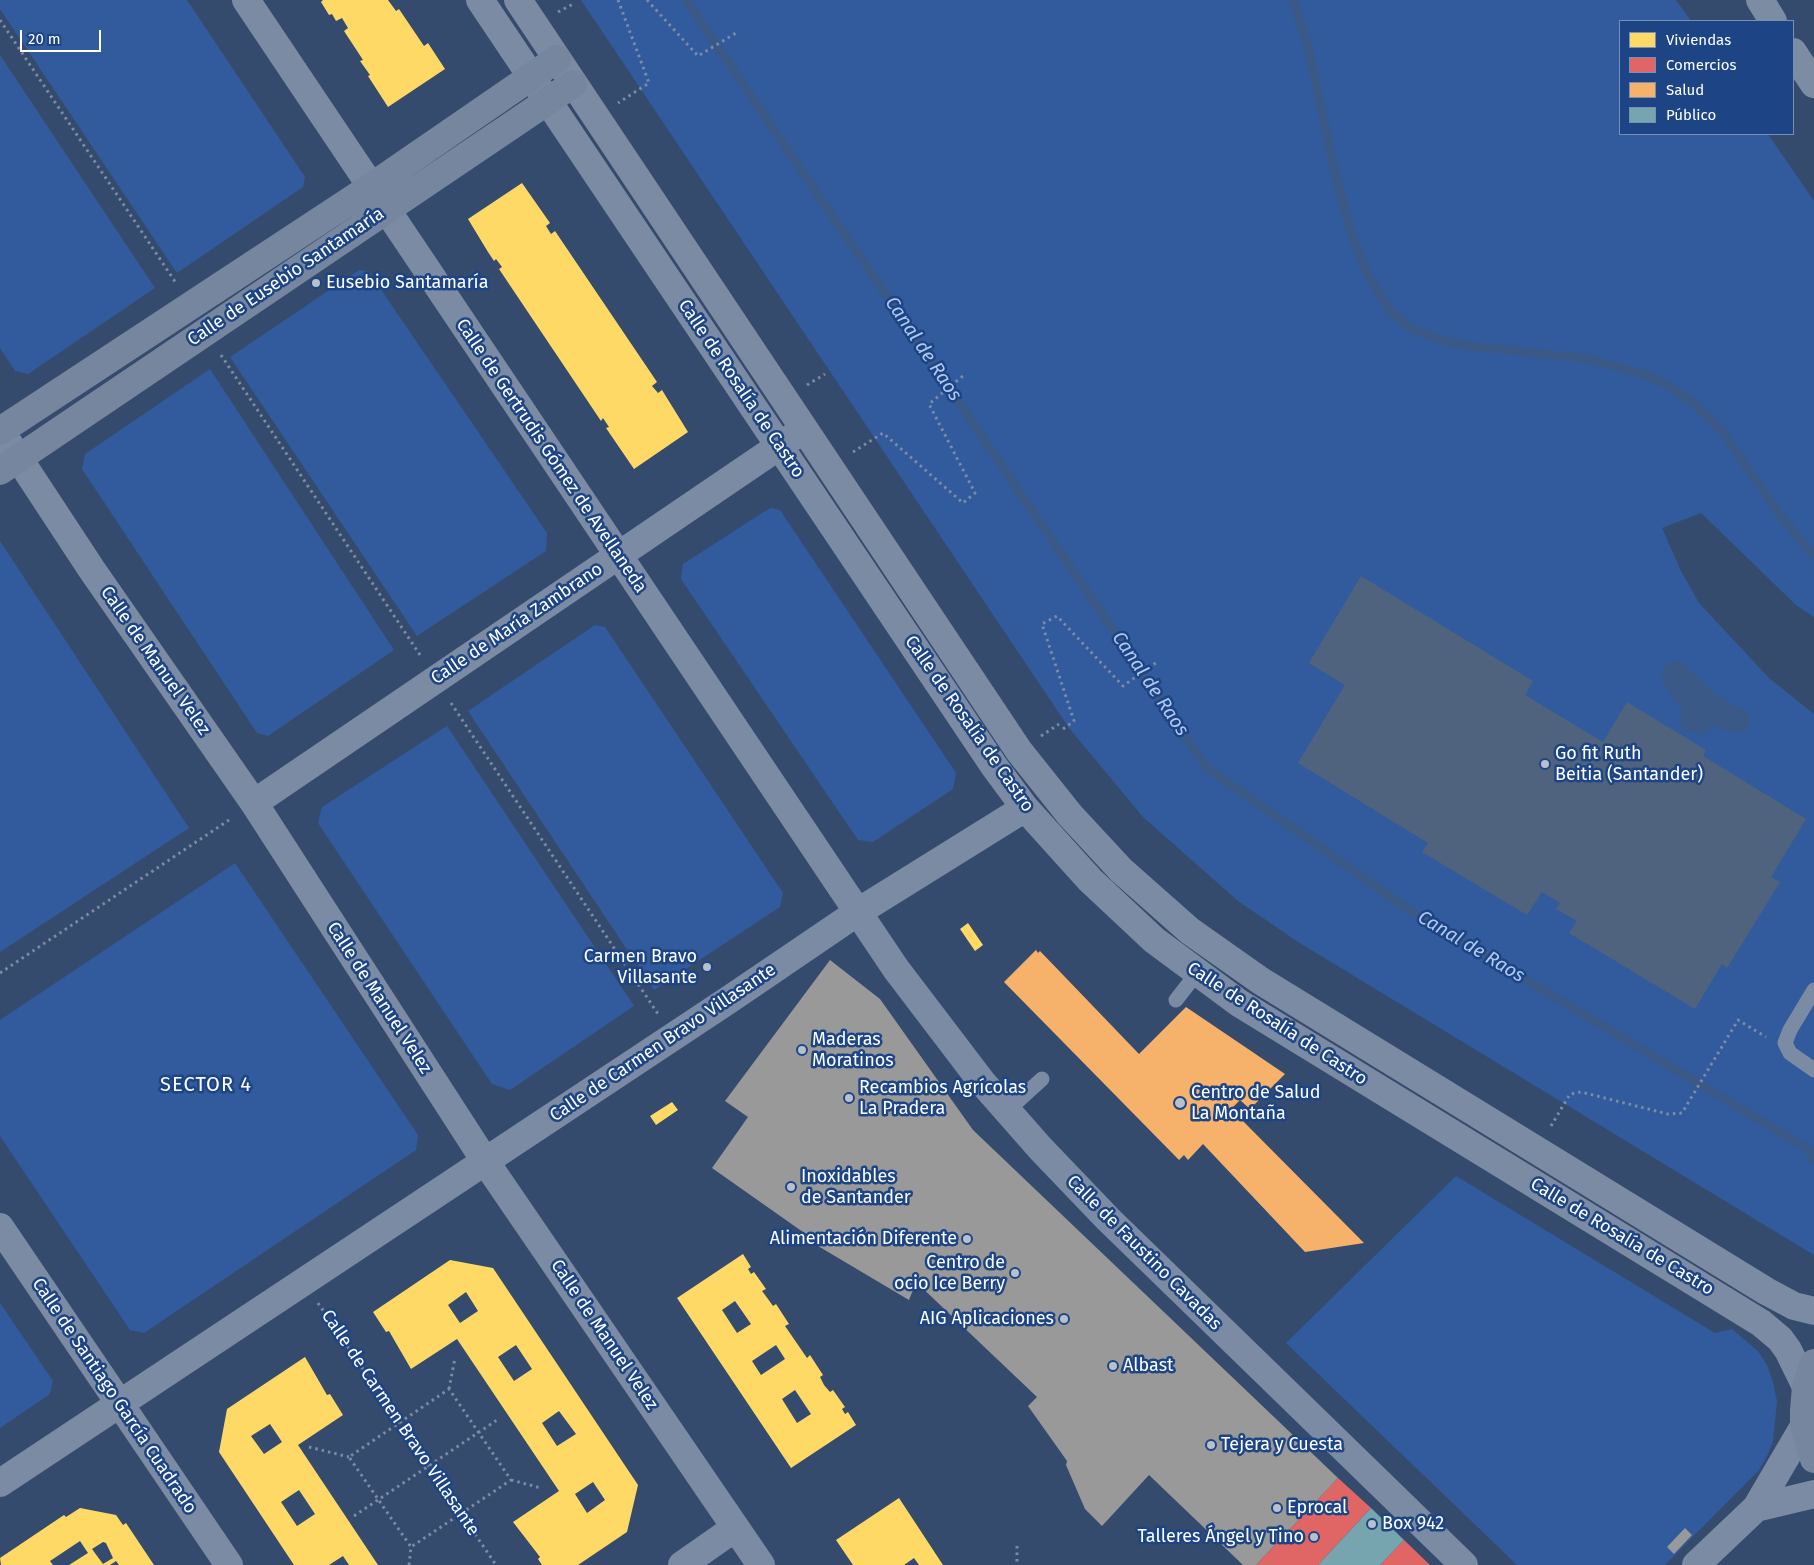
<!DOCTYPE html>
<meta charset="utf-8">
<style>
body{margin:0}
#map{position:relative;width:1814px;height:1565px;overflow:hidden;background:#354b6d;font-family:"Fira Sans",sans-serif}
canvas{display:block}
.legend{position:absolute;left:1619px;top:20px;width:175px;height:115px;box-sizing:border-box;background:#1d4585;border:1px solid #778fb6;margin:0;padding:6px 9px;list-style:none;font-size:15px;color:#fff}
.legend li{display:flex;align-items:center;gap:10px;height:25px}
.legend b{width:25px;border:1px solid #778fb6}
.scale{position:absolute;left:20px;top:30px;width:81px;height:22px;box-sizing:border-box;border:2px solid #fff;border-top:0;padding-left:6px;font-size:15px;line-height:18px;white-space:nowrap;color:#fff;-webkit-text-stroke:4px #1d4585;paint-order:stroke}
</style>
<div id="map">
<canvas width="1814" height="1565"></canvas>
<ul class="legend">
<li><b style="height:14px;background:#ffd966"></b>Viviendas</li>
<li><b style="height:14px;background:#e06666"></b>Comercios</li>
<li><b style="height:14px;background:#f6b26b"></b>Salud</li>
<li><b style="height:14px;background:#76a5af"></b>Público</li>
</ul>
<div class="scale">20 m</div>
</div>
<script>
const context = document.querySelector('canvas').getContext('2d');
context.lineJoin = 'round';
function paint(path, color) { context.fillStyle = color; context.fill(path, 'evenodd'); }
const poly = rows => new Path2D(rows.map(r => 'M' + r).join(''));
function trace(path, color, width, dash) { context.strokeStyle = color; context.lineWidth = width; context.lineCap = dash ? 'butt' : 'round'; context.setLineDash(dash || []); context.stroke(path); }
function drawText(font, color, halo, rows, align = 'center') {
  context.font = font + ' "Fira Sans",sans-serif'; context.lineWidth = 5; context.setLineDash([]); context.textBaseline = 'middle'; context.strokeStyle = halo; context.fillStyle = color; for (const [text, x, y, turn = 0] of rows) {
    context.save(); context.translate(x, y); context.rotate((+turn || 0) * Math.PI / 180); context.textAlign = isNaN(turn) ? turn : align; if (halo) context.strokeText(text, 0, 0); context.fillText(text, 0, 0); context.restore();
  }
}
paint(poly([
 [0,0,187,0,305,177,303,187,177,273,0,9],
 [581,0,1676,0,1691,21,1620,21,1620,134,1768,134,1814,201,1814,617,1797,606,1701,513,1662,528,1681,571,1699,603,1769,678,1814,714,1814,1255,1298,942,1238,901,1143,817,1069,728],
 [0,55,155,288,28,374,15,371,0,348],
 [359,270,369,272,547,533,546,551,417,636,230,357],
 [210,369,394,650,268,736,257,733,82,469,85,454],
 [770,508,780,510,956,773,953,789,873,842,858,840,681,579,683,564],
 [0,541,189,828,0,952],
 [595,625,605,627,783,893,780,907,654,990,468,711],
 [447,726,634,1006,510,1090,492,1084,318,823,322,807],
 [235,863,418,1135,416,1150,144,1333,130,1330,0,1136,0,1020],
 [1456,1176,1715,1333,1732,1329,1758,1351,1767,1365,1773,1382,1777,1401,1773,1442,1767,1456,1759,1470,1665,1565,1517,1565,1286,1343],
 [0,1303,53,1381,50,1394,0,1428]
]), '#315b9c');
paint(poly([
 [1677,660,1681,662,1718,696,1748,712,1750,723,1745,732,1726,731,1714,726,1704,734,1685,731,1681,726,1680,708,1663,683,1662,673,1664,665]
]), '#3b5986');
paint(poly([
 [323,0,388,0,396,11,399,9,424,46,428,43,445,69,388,107,368,76,370,75,360,61,363,60,344,31,348,28,342,18,336,21,332,14,329,15,321,2],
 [522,183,550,223,546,226,551,234,555,231,657,382,652,386,658,393,662,390,688,432,634,469,606,428,609,427,603,418,601,421,499,269,502,267,496,259,494,261,488,252,468,219],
 [968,923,983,945,975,951,960,929],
 [672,1102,678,1110,656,1125,650,1116],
 [743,1254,751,1267,748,1269,751,1274,754,1272,766,1289,762,1291,768,1299,773,1306,776,1304,789,1324,785,1326,807,1358,810,1355,823,1375,820,1377,824,1385,830,1392,833,1390,845,1407,842,1409,845,1414,848,1412,856,1425,791,1468,677,1298],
 [735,1301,751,1324,737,1333,722,1310],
 [776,1345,785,1359,761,1375,752,1361],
 [795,1390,811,1414,797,1423,782,1399],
 [450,1260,493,1268,638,1485,627,1532,578,1565,542,1565,538,1559,540,1557,513,1522,559,1491,457,1339,411,1369,389,1331,386,1332,373,1312],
 [466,1292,478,1311,460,1323,448,1305],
 [516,1345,532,1369,514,1381,498,1357],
 [559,1411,576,1434,557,1446,542,1423],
 [593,1482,605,1500,587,1513,575,1494],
 [305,1357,327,1395,330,1394,343,1415,298,1445,378,1565,349,1565,343,1556,329,1565,294,1565,219,1452,227,1409],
 [270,1424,282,1442,264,1454,251,1436],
 [299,1490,315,1514,297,1526,281,1502],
 [899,1498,943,1565,919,1565,914,1558,904,1565,853,1565,836,1540],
 [80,1508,116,1515,123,1525,126,1523,154,1565,119,1565,116,1561,110,1565,69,1565,88,1553,80,1541,50,1561,53,1565,1,1565,0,1558,64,1515,66,1517],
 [103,1542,106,1543,113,1558,103,1564,92,1549]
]), '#ffd966');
paint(poly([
 [1338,1478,1371,1508,1318,1565,1256,1565],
 [1404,1540,1430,1565,1380,1565]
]), '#e06666');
paint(poly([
 [1036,950,1038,953,1040,951,1139,1054,1186,1007,1285,1074,1250,1109,1240,1100,1231,1109,1364,1243,1305,1252,1203,1144,1188,1160,1184,1155,1179,1160,1004,982]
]), '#f6b26b');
paint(poly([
 [1371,1508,1404,1540,1380,1565,1318,1565]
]), '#76a5af');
paint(poly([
 [830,960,880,999,973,1130,1338,1478,1256,1565,1243,1565,1149,1475,1102,1526,1085,1509,1066,1465,1067,1461,1028,1406,1037,1397,916,1282,909,1300,818,1246,820,1244,712,1168,748,1117,725,1101],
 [1685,1528,1692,1535,1674,1554,1667,1547]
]), '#999');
trace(poly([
 [686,0,1206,767,1408,909,1808,1149,1814,1160],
 [1293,0,1308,47,1336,177,1352,236,1369,277,1391,312,1410,328,1443,341,1470,346,1588,359,1640,373,1664,383,1695,404,1722,431,1778,512,1814,556]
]), '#3b5986', 9);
paint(poly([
 [1361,576,1533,681,1525,695,1603,742,1627,702,1706,750,1703,756,1806,819,1771,877,1780,882,1727,968,1722,964,1695,1009,1569,933,1577,921,1556,909,1560,903,1542,892,1527,915,1422,852,1428,843,1298,763,1345,685,1309,663]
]), '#50637e');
trace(poly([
 [618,0,649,83,618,103],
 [647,0,698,56,736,33],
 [558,12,575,3],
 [0,20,176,283],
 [221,355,422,658],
 [807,385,825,374],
 [853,452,883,433,963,503,975,493,929,404,964,375],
 [451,703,658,1014],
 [1063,729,1074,721,1042,624,1057,616,1123,686,1157,662],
 [1041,736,1059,724],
 [0,973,232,818],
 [1551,1126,1570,1094,1581,1092,1668,1114,1682,1113,1738,1020,1766,1037],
 [318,1303,496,1565],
 [449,1389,455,1358],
 [309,1447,349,1457],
 [511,1480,541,1488],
 [354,1516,497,1420],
 [1017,1546,1017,1565],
 [409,1565,411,1547,349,1457,449,1389,511,1480,411,1547]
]), '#7b8ba3', 3, [2.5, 4]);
trace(poly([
 [1814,990,1790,1030,1785,1043,1790,1053,1814,1070],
 [1176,1000,1197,973],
 [1007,1111,1042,1079]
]), '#7b8ba3', 15);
trace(poly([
 [246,0,896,969,982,1082,1040,1148,1108,1219,1464,1565],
 [480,0,994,766,1025,808,1090,880,1154,940,1239,1003,1761,1323,1780,1339,1788,1350,1806,1387],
 [518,0,1019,751,1070,815,1121,870,1190,931,1261,981,1766,1291,1794,1306,1814,1311],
 [0,430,92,570,254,803,485,1161,761,1565],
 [254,803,794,436],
 [0,1227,229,1565],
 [0,1483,730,999,858,912,1025,808],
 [1756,1508,1814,1494],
 [682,1565,735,1528],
 [1696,1565,1756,1508,1804,1426]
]), '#7b8ba3', 28);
trace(poly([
 [0,431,371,187,557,59],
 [0,471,573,84],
 [1814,1363,1806,1387,1804,1410,1804,1426,1814,1459]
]), '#76869f', 28);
trace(poly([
 [1760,0,1773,21],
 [1793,52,1814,84]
]), '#7c8ca3', 28);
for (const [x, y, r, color] of [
 [316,283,5,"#b8c0cc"],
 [1545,764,5,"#b8c0cc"],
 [707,967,5,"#b8c0cc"],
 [802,1050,5,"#b8c0cc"],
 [849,1098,5,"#b8c0cc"],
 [1180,1103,6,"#b8c0cc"],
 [791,1187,5,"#b8c0cc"],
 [967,1239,5,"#b8c0cc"],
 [1015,1273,5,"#b8c0cc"],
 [1064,1319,5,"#b8c0cc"],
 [1113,1366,5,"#b8c0cc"],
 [1211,1445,5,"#b8c0cc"],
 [1277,1508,5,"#b8c0cc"],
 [1372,1524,5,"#b8c0cc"],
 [1314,1537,5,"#b8c0cc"]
]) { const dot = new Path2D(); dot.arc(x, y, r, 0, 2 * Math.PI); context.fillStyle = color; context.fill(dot); trace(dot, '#1d4585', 2); }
drawText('18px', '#fff', '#1d4585', [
 ["Calle de Eusebio Santamaría",286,277,-34],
 ["Calle de Rosalía de Castro",741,389,56],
 ["Calle de Gertrudis Gómez de Avellaneda",551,456,56],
 ["Calle de María Zambrano",517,624,-34],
 ["Calle de Manuel Velez",155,661,55],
 ["Calle de Rosalía de Castro",969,724,55],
 ["Calle de Manuel Velez",379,998,57],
 ["Calle de Rosalía de Castro",1277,1024,33],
 ["Calle de Carmen Bravo Villasante",663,1043,-34],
 ["Calle de Rosalía de Castro",1622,1237,31],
 ["Calle de Faustino Cavadas",1144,1253,45],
 ["Calle de Manuel Velez",604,1335,56],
 ["Calle de Santiago García Cuadrado",114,1396,56],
 ["Calle de Carmen Bravo Villasante",400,1423,56]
]);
drawText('18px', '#fff', '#1d4585', [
 ["Eusebio Santamaría",326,283],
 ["Go fit Ruth",1555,754],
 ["Beitia (Santander)",1555,775],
 ["Carmen Bravo",697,957,"right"],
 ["Villasante",697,978,"right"],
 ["Maderas",812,1040],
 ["Moratinos",812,1061],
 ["Recambios Agrícolas",859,1088],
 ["La Pradera",859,1109],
 ["Centro de Salud",1191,1093],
 ["La Montaña",1191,1114],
 ["Inoxidables",801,1177],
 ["de Santander",801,1198],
 ["Alimentación Diferente",957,1239,"right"],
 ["Centro de",1005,1263,"right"],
 ["ocio Ice Berry",1005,1284,"right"],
 ["AIG Aplicaciones",1054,1319,"right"],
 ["Albast",1123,1366],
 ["Tejera y Cuesta",1221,1445],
 ["Eprocal",1287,1508],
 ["Box 942",1382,1524],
 ["Talleres Ángel y Tino",1304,1537,"right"]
], 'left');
drawText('italic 19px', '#b0cbf2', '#1d4585', [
 ["Canal de Raos",923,349,56],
 ["Canal de Raos",1150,684,56],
 ["Canal de Raos",1471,947,31]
]);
context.letterSpacing = '1px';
drawText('20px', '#fff', '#1d4585', [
 ["SECTOR 4",206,1085]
]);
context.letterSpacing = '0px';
</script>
